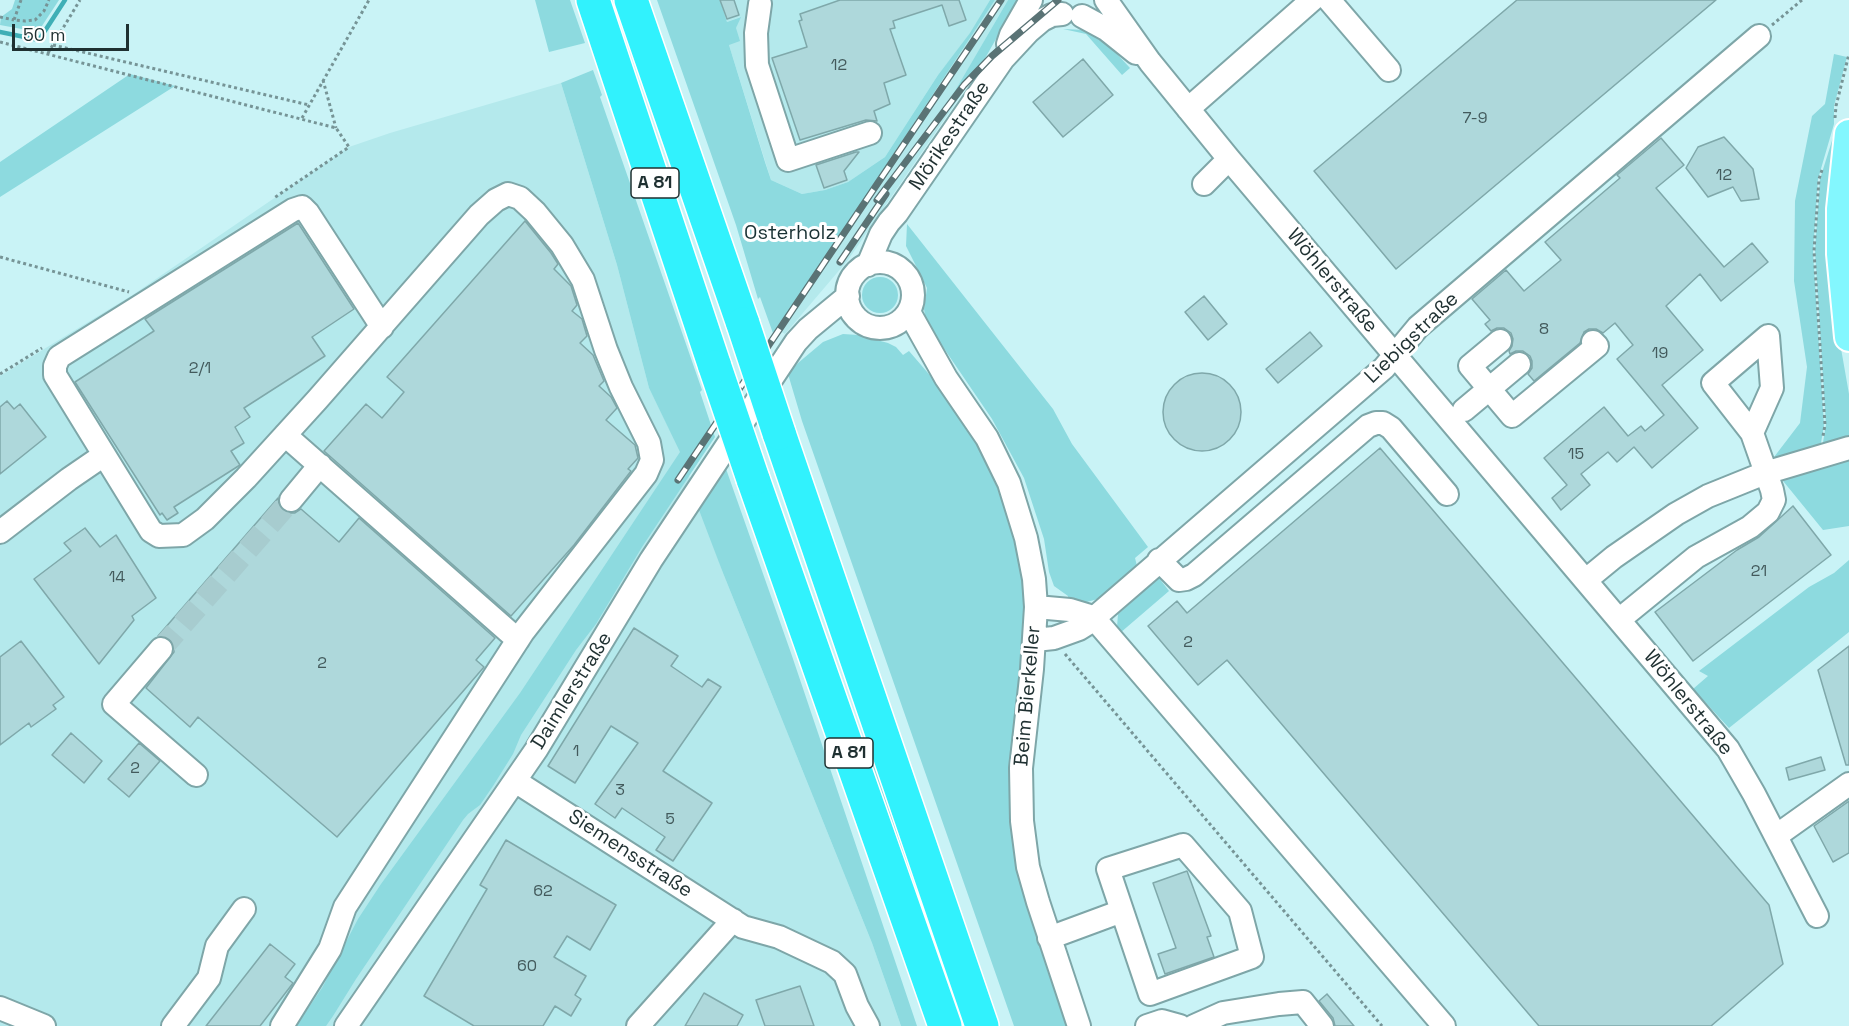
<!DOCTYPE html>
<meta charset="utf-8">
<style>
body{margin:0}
#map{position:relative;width:1849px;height:1026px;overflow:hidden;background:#c9f3f6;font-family:"Space Grotesk",sans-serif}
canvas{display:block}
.scale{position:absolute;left:12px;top:24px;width:117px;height:27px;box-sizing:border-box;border:3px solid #1f3031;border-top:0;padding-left:8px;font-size:18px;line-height:21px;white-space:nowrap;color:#1f3031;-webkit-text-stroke:4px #fff;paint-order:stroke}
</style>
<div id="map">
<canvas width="1849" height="1026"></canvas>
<div class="scale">50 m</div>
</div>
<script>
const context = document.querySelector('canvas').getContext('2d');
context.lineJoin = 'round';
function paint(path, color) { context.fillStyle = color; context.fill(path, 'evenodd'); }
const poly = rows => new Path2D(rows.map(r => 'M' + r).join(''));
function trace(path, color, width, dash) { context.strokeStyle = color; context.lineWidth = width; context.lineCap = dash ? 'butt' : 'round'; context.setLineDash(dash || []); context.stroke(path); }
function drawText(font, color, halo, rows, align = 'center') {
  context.font = font + ' "Space Grotesk",sans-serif'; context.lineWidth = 6; context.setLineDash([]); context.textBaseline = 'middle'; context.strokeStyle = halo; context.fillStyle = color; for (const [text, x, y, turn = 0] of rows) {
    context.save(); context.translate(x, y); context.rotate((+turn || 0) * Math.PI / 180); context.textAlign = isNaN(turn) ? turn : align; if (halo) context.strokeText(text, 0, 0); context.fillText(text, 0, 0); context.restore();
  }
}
paint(poly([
 [720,0,990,0,971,33,938,75,885,157,848,182,825,190,802,194,771,180,729,45,740,17,727,22],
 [995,0,1008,0,954,93,965,82,968,85,848,260,785,334,777,329],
 [561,83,617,265,649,388,681,452,723,573,872,943,901,1026,0,1026,0,376,134,294,349,147,390,133]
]), '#b4e9ec');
paint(poly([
 [15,0,59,0,38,32,0,25,1,17,12,9],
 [535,0,570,0,585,43,549,52],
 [657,0,720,0,727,22,741,17,736,28,740,41,729,45,765,162,771,180,802,194,825,190,848,182,885,157,938,75,970,33,990,0,995,0,774,336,760,297,758,299,736,225],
 [1008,0,1018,0,983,62,952,96],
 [1063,29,1086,30,1105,41,1130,68,1122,75,1086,34],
 [1834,54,1847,57,1834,106,1834,124,1818,179,1813,252,1824,425,1820,449,1771,461,1800,423,1807,367,1794,281,1795,201,1812,116,1825,104],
 [593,70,602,95,600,97,702,390,700,392,715,437,642,547,596,624,576,650,521,735,513,754,493,786,480,805,468,814,463,820,356,979,333,1016,326,1026,296,1026,322,988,358,919,381,884,520,693,680,452,649,388,617,265,561,83],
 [130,74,175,86,0,197,0,162],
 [1836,128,1841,137,1836,320,1849,394,1849,437,1822,448,1826,425,1815,251,1820,179],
 [907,224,1053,409,1072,444,1148,547,1135,558,1137,566,1098,599,1079,604,1068,603,1068,596,1054,586,1049,572,1044,539,1024,478,992,419,926,322,924,309,927,288,906,246],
 '862 295a18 18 0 1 1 36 0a18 18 0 1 1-36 0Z',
 [843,334,858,335,888,343,896,347,903,355,909,351,940,387,973,434,1006,507,1022,576,1024,606,1021,673,1014,728,1012,829,1022,883,1069,1026,1014,1026,802,421,788,374,798,363,823,342],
 [1849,458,1849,526,1823,530,1779,476],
 [725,466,791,653,917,1026,901,1026,872,943,723,573,699,510],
 [1849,560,1849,632,1729,728,1693,689,1708,676,1699,671,1809,587,1834,573],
 [1159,578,1169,591,1120,633,1117,627,1118,614],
 [877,764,967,1026,960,1026,870,766]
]), '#8ddadf');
trace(poly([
 [0,32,39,40,65,0]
]), '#3fafb6', 4.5);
const building = poly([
 [720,0,734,0,739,15,727,19,720,0],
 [840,0,959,0,966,20,949,26,942,5,893,21,895,28,890,29,906,75,884,83,890,104,874,111,877,121,866,120,800,140,772,58,807,47,799,21,802,20,800,14,840,0],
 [1517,0,1716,0,1396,269,1314,171,1517,0],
 [1083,59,1113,95,1063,137,1033,102,1083,59],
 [1724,137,1753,169,1759,199,1741,201,1733,187,1708,197,1686,168,1698,147,1724,137],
 [1661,138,1684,165,1656,188,1724,267,1752,243,1768,262,1721,301,1700,274,1666,306,1703,350,1662,385,1698,428,1652,468,1634,447,1617,462,1608,452,1581,474,1590,485,1561,510,1552,498,1567,485,1544,458,1604,407,1628,436,1641,426,1645,431,1664,415,1617,359,1633,345,1615,323,1603,333,1596,329,1589,329,1584,332,1580,343,1534,381,1528,374,1532,368,1532,361,1530,356,1523,351,1516,351,1510,354,1509,351,1512,346,1513,339,1511,333,1504,328,1497,328,1491,331,1485,324,1490,320,1472,299,1506,270,1524,291,1561,260,1545,242,1620,178,1617,175,1661,138],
 [856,152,859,152,844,171,847,180,824,188,816,165,856,152],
 [525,221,551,253,558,264,554,269,571,286,577,305,572,311,582,319,587,336,580,343,593,355,604,381,599,386,611,397,617,408,606,420,635,445,638,458,628,469,631,471,574,545,511,616,324,451,366,404,382,418,404,392,387,377,525,221],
 [298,223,354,309,312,337,325,356,244,408,250,417,235,427,244,443,231,451,240,465,174,507,178,513,167,520,162,513,160,515,75,382,154,331,145,319,298,223],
 [1204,296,1227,324,1208,340,1185,312,1204,296],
 [1310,332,1322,346,1278,383,1266,369,1310,332],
 '1163 412a39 39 0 1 1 78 0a39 39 0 1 1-78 0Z',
 [7,401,14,409,20,404,46,437,0,474,0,407,7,401],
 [1380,448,1769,905,1783,964,1711,1026,1539,1026,1227,660,1198,685,1148,626,1177,601,1187,613,1380,448],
 [278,498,279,505,283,511,289,513,295,513,301,509,339,542,359,518,495,638,476,660,484,667,337,837,198,717,190,727,146,688,174,652,174,645,170,639,164,636,158,636,278,498],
 [1793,506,1831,555,1693,661,1655,612,1737,550,1759,537,1793,506],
 [85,528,100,547,116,535,156,598,132,616,134,620,99,664,34,579,71,551,64,543,85,528],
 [634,628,678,656,671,666,702,687,708,679,721,687,663,771,712,803,673,861,656,850,665,837,622,808,615,818,595,804,638,743,611,726,575,783,548,766,634,628],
 [21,641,64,697,53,705,56,709,31,727,29,723,0,745,0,657,21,641],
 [1849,646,1849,765,1846,765,1818,670,1849,646],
 [71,733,102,761,84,783,52,755,71,733],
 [139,743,160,761,129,797,108,779,139,743],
 [1821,757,1825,770,1789,780,1786,768,1821,757],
 [1849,801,1849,853,1833,862,1814,826,1849,801],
 [506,840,616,905,590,950,567,936,554,957,586,976,575,995,581,999,571,1016,555,1006,543,1026,474,1026,424,996,487,889,480,885,506,840],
 [1187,871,1211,936,1207,937,1214,957,1165,974,1158,954,1176,948,1153,883,1187,871],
 [270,944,295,964,285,977,293,983,290,987,260,1026,206,1026,270,944],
 [800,986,814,1026,765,1026,756,1000,800,986],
 [704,993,743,1015,737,1026,685,1026,704,993],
 [1327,994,1354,1026,1335,1026,1333,1018,1319,1001,1327,994]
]);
paint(building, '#aed8db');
trace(building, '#7fa8aa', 1.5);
trace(poly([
 [161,649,291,500]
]), '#a7cccf', 22, [22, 11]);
const minor = poly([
 [1106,0,1150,62,1229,159,1728,749,1754,794,1817,916],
 [1329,0,1389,70],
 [760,4,756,33,757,65,788,160,870,133],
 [1082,16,1106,29,1136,53],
 [1008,44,1011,35,1031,0],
 [1188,109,1312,0],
 [1204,184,1229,159],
 '847 295a33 33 0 1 1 66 0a33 33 0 1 1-66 0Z',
 [868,265,881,234,889,222,897,213,1003,59,1029,31,1042,20,1052,15,1062,14],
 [909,312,946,378,987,438,1009,483,1026,538,1034,579,1036,607,1032,669,1021,768,1022,821,1028,867,1038,902,1079,1026],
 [1500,341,1470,366,1512,416,1597,346,1593,342],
 [1464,410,1519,364],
 [285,435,518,640],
 [291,500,320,465],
 [0,532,69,479,104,455],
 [1159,560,1179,580,1186,579,1194,575,1368,426,1376,423,1383,423,1391,428,1447,494],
 [1586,580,1614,557,1676,514,1708,496,1765,473,1849,448],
 [1036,607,1070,610,1093,617],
 [1093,617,1444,1026],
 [1620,619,1696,557,1750,527,1768,512,1774,500,1772,490,1752,433,1713,383,1768,336,1772,388,1752,433],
 [1035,640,1054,638,1079,629,1087,624,1384,368,1418,327,1759,36],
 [161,649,114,704,196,775],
 [515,781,743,927,779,937,832,962,845,974,857,1006,868,1026],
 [1776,836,1849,784],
 [1183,845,1240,911,1252,957,1150,994,1108,869,1183,845],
 [1049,938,1122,911],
 [0,1008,44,1026],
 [173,1026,209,978,217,946,244,909],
 [282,1026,330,949,345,907,523,632,646,474,652,460,649,443,621,387,606,350,583,280,562,245,535,212,520,198,508,194,496,200,479,215,317,400,246,478,205,519,183,535,159,536,151,531,55,375,55,366,59,357,293,210,302,207,308,213,382,327],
 [346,1026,536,750,651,560,796,342,808,329,848,296],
 [638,1026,733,920],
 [1147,1026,1162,1021,1180,1026],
 [1194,1026,1223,1013,1279,1004,1303,1002,1322,1026]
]);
const major = poly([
 [1849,134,1841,209,1841,254,1849,337]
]);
const highway = poly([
 [593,0,715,367],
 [631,0,743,324],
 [779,433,982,1026],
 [753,479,945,1026]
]);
trace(minor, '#7ea6a8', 26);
trace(major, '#fff', 32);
trace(highway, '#fff', 36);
trace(poly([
 [21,0,14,20,25,21,35,20,44,11,49,0],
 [0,17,14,20],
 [1772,25,1802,0],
 [0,42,336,128,349,147,274,198],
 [53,45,309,105],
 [48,53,80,0],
 [323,80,336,128],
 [302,118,369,0],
 [1835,118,1836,106,1849,54],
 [1822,170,1819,179,1814,251,1825,425,1823,436],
 [0,257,129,292],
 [0,374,42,348],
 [1065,654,1382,1026]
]), '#769496', 3, [3, 3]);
trace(minor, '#fff', 22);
trace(major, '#83f7fe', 28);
trace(highway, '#31f2fd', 33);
const rail = poly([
 [877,200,964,85,992,56,1058,0],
 [840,262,886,194],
 [678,480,1001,0]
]);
trace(rail, '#5a7375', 7);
trace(rail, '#fff', 4.5, [14]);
const highwayBridge = poly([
 [743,324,779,433],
 [715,367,753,479]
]);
trace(highwayBridge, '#fff', 36, []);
trace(highwayBridge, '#31f2fd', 33);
drawText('16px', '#435a5c', null, [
 ["12",839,66],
 ["7-9",1475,119],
 ["12",1724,176],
 ["8",1544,330],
 ["19",1660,354],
 ["2/1",200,369],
 ["15",1576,455],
 ["21",1759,572],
 ["14",117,578],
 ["2",1188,643],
 ["2",322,664],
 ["1",576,752],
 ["2",135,769],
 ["3",620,791],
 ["5",670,820],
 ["62",543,892],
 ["60",527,967]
]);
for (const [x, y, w] of [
 [655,183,48],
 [849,753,48]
]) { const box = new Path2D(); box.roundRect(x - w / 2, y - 15, w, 30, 4.5); context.fillStyle = '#fff'; context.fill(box); trace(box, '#1f3031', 1.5); }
drawText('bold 18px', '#1f3031', null, [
 ["A 81",655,183],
 ["A 81",849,753]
]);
drawText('20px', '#1f3031', '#fff', [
 ["Mörikestraße",950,136,-56],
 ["Wöhlerstraße",1332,281,50],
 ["Liebigstraße",1412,338,-44],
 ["Daimlerstraße",572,691,-58],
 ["Beim Bierkeller",1028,696,-85],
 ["Wöhlerstraße",1688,703,51],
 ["Siemensstraße",630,854,33]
]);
drawText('20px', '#1a3234', '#fff', [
 ["Osterholz",790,234]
]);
</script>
